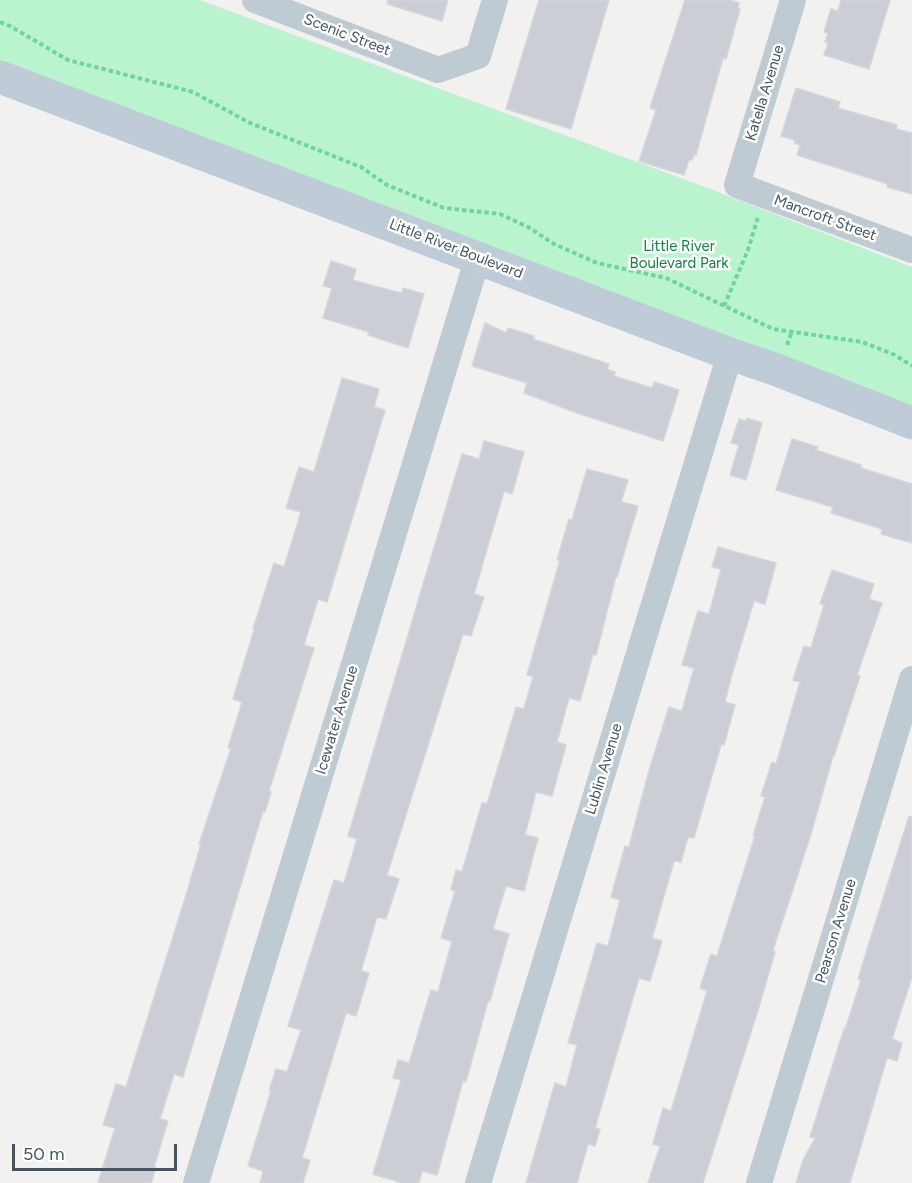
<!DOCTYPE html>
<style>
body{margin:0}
#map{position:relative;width:912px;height:1183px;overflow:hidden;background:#f3f0f0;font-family:Figtree,sans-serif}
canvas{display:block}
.scale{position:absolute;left:12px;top:1144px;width:165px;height:27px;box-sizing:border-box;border:3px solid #46545f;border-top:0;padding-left:8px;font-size:18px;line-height:21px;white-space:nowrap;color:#46545f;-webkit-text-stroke:4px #fff;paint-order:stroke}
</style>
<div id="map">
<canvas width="912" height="1183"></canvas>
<div class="scale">50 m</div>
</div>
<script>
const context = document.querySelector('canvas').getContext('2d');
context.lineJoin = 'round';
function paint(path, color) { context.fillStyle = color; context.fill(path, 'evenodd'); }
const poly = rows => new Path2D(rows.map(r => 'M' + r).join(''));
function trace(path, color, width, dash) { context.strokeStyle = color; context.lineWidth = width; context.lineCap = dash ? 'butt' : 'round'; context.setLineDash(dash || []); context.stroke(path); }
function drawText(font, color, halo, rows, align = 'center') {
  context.font = font + ' Figtree,sans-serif'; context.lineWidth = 5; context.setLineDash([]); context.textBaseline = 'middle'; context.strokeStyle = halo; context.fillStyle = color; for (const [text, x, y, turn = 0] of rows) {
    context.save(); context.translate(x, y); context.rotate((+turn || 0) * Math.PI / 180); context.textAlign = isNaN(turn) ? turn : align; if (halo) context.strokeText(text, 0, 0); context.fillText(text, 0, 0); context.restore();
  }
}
paint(poly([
 [0,0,200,0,705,187,912,267,912,423,0,77]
]), '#baf4cf');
const building = poly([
 [388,0,448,0,442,21,387,4,388,0],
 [539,0,609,0,571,129,506,109,539,0],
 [685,0,730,0,739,3,738,8,740,9,726,59,723,58,696,155,694,155,692,160,689,160,684,175,639,161,656,110,650,108,685,0],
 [841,0,890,0,869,69,824,55,828,43,825,42,828,33,824,32,831,9,838,11,841,0],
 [796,88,840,102,838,108,897,125,896,129,912,133,912,194,887,187,888,184,797,155,800,145,794,143,795,140,781,136,796,88],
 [331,261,356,269,353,280,393,291,402,293,403,288,424,294,408,348,368,335,369,332,323,318,332,288,323,286,331,261],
 [485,323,506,333,508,328,534,336,533,339,609,364,607,369,615,372,614,376,652,388,654,382,679,390,663,441,577,413,524,393,527,383,472,366,485,323],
 [342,378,379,389,374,407,385,410,327,602,318,599,304,645,314,648,269,791,271,792,265,812,263,811,183,1077,174,1074,160,1119,168,1121,154,1167,156,1168,151,1183,98,1183,115,1128,103,1125,116,1084,126,1087,187,892,201,844,199,844,231,748,228,748,242,702,233,699,254,630,253,629,274,563,284,567,301,512,286,508,299,467,314,472,342,378],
 [747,418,762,423,746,480,730,475,739,445,731,443,739,419,746,421,747,418],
 [792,439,818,447,816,450,861,465,861,468,912,484,912,543,881,534,882,529,831,513,833,507,776,490,792,439],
 [484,441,524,452,512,494,504,491,474,594,484,597,471,636,463,634,387,875,399,879,386,919,377,917,361,971,369,973,356,1016,346,1013,302,1158,310,1160,303,1183,260,1183,263,1171,248,1166,271,1091,269,1091,276,1069,287,1072,301,1030,288,1026,334,880,344,883,357,839,348,836,462,454,479,459,484,441],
 [587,469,628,480,621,502,638,506,617,577,616,576,596,655,593,654,580,701,569,698,557,742,566,745,552,796,536,792,525,835,538,838,524,891,506,886,493,929,509,934,490,1001,488,1001,466,1082,463,1081,437,1175,422,1171,419,1183,403,1183,373,1174,401,1080,393,1078,398,1060,409,1063,431,990,438,992,452,941,441,938,455,891,451,890,456,870,462,872,482,803,487,804,516,707,524,709,533,677,527,675,560,560,557,560,569,519,572,520,587,469],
 [718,547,776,563,765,604,754,601,731,678,725,702,735,705,724,745,721,745,694,838,688,837,681,862,674,861,652,938,662,941,650,981,639,978,595,1128,600,1129,595,1146,588,1144,577,1183,526,1183,555,1083,566,1087,577,1045,568,1043,597,943,608,946,620,900,611,897,625,846,629,847,648,774,669,707,682,711,694,668,682,665,698,611,709,614,721,569,712,567,718,547],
 [832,570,874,584,869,599,882,603,857,675,860,676,834,756,833,756,811,834,775,944,773,951,775,952,759,1007,703,1183,648,1183,660,1146,653,1144,663,1108,671,1111,707,991,700,988,711,954,717,956,755,836,753,836,765,797,761,796,772,762,776,764,800,682,793,680,804,646,811,648,824,605,820,604,832,570],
 [909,816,912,817,912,977,892,1039,902,1043,897,1061,887,1058,850,1183,796,1183,803,1160,815,1138,810,1137,844,1029,845,1030,861,980,858,979,870,940,909,816]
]);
paint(building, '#cbcfd5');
trace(building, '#d3d6dc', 1.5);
trace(poly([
 [0,22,10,26,68,60,193,92,250,123,361,167,387,185,444,208,500,214,528,227,554,244,597,263,666,278,773,329,862,342,895,355,912,366],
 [724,306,748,250,758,217],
 [787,345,792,331]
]), '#6fd59f', 4, [4.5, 3]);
trace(poly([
 [255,0,438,70,478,56,495,0],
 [793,0,737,185,912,250],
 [196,1183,478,257],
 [478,1183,730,354],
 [759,1183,912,679]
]), '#bfcbd3', 26);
trace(poly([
 [0,77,730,354,777,370,912,423]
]), '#bfccd8', 33);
drawText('15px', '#46545f', '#fff', [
 ["Scenic Street",347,35,21],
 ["Katella Avenue",765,93,-73],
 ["Mancroft Street",825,218,20],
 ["Little River Boulevard",456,249,21],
 ["Icewater Avenue",337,720,-73],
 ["Lublin Avenue",604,769,-73],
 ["Pearson Avenue",836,931,-73]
]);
drawText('15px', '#0e8345', '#fff', [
 ["Little River",679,247],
 ["Boulevard Park",679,264]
]);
</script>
